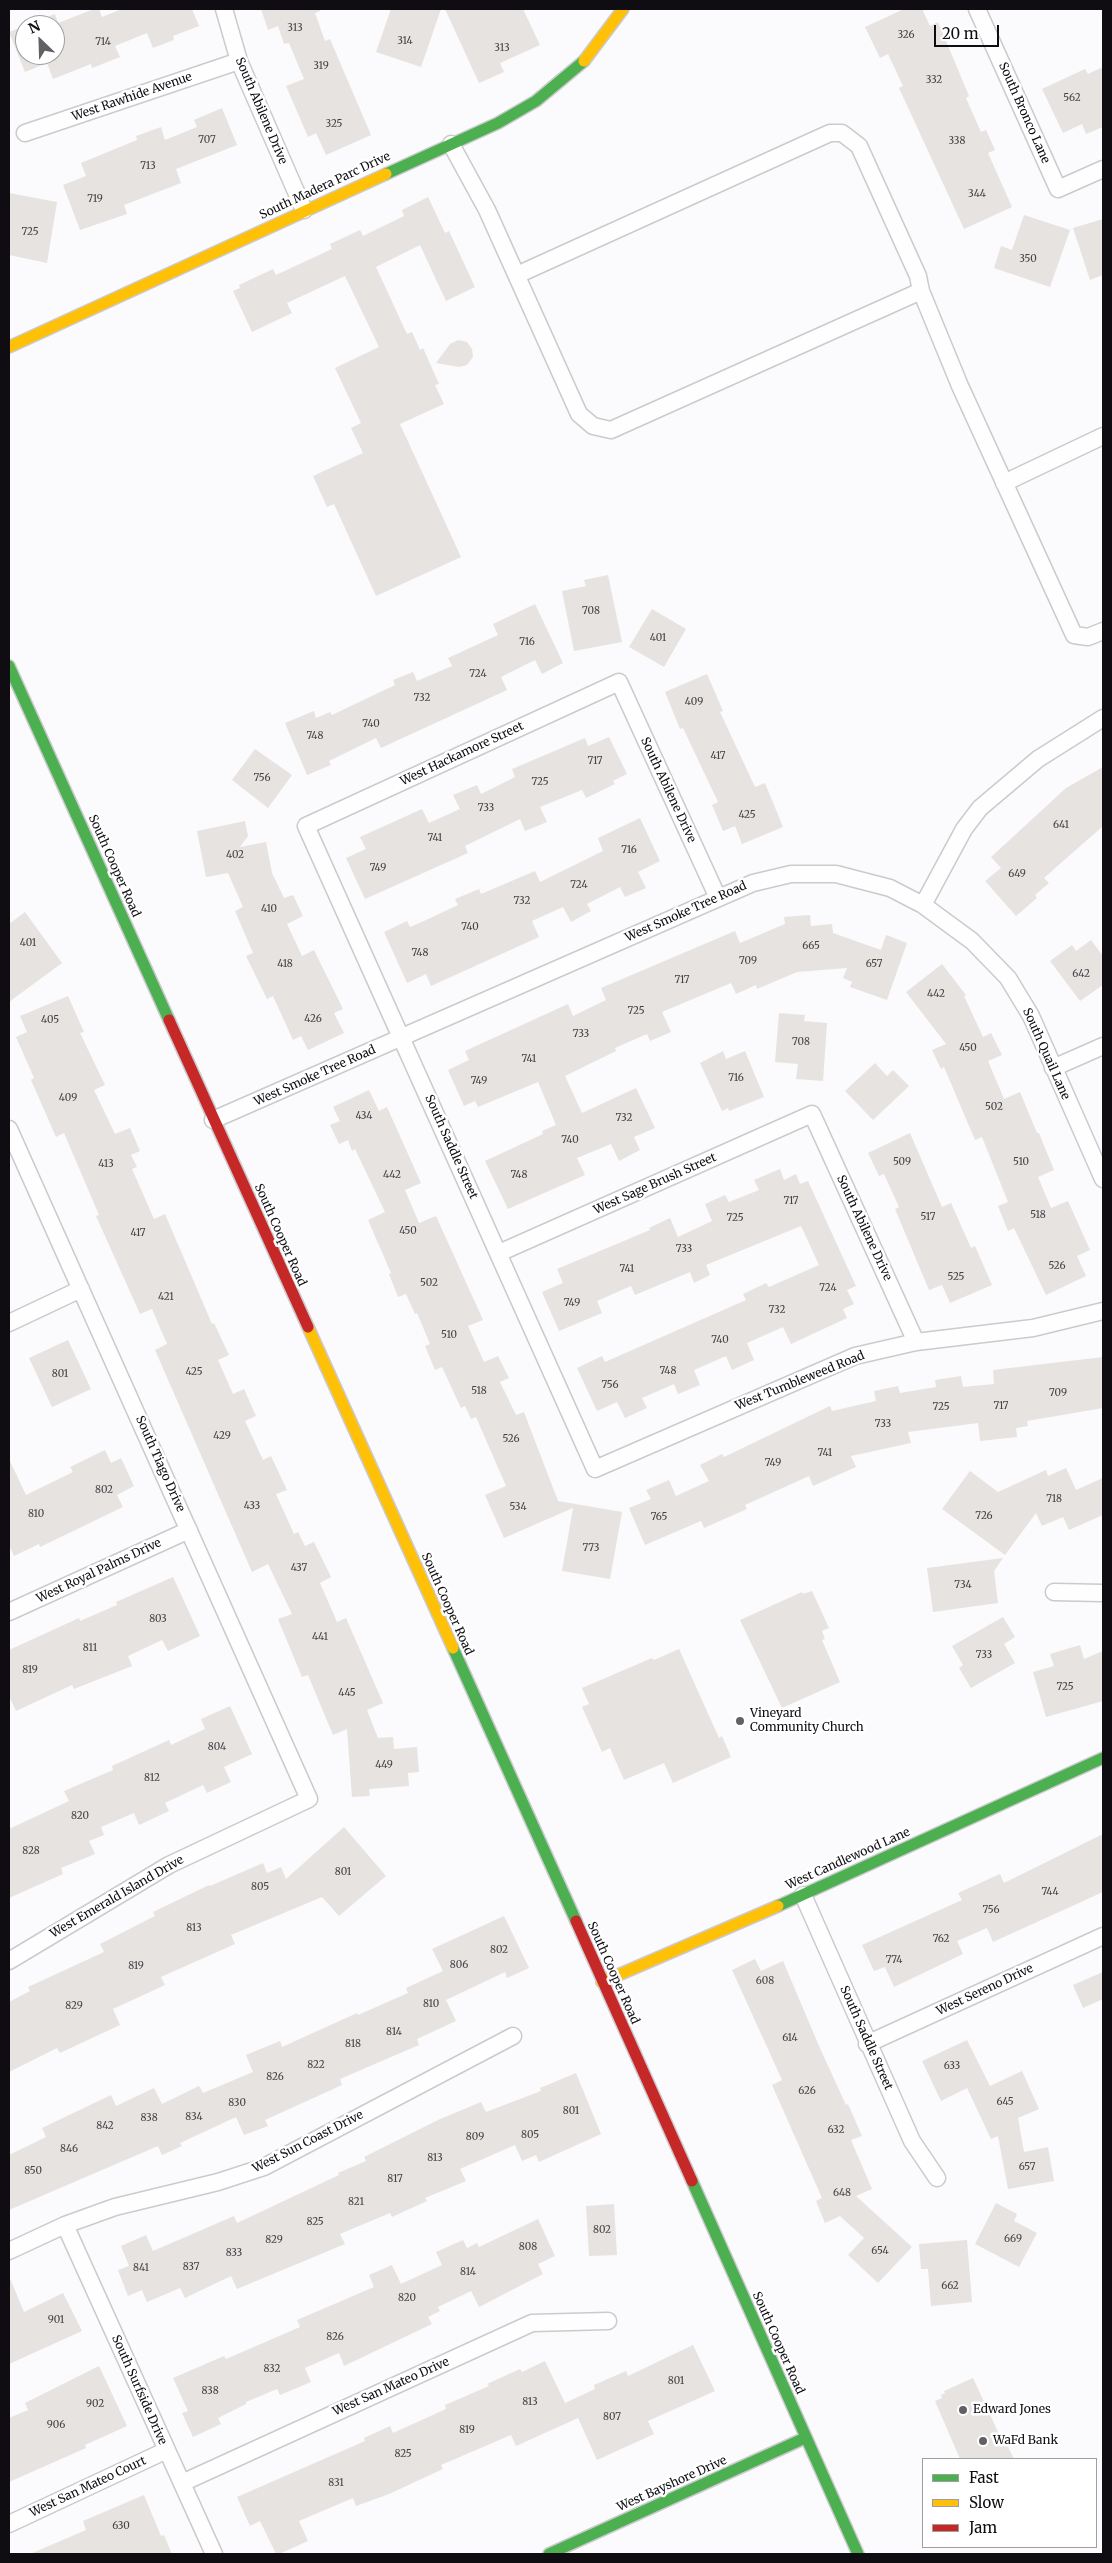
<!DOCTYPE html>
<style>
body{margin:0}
#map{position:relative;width:1112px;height:2563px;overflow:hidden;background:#fbfafc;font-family:Merriweather,serif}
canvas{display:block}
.frame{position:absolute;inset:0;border:10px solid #0f0d12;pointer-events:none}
.legend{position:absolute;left:922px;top:2458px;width:175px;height:90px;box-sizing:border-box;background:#fff;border:1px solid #9f9ea0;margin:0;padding:6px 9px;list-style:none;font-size:15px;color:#0f0d12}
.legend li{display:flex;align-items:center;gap:10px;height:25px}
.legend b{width:25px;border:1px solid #9f9ea0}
.north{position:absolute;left:15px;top:15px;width:50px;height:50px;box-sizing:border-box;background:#fff;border:1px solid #9f9ea0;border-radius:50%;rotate:336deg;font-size:14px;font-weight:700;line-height:20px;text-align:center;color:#0f0d12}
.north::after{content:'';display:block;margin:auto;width:18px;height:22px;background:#626064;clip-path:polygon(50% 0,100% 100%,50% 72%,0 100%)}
.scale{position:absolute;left:934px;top:25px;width:65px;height:22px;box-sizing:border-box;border:2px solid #0f0d12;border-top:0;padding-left:6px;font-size:15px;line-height:18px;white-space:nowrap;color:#0f0d12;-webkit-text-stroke:4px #fff;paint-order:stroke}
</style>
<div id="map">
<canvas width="1112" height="2563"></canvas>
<div class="frame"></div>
<ul class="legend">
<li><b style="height:6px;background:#4caf50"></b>Fast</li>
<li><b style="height:6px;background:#ffc107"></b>Slow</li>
<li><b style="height:6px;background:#c62828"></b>Jam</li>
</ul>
<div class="north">N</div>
<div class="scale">20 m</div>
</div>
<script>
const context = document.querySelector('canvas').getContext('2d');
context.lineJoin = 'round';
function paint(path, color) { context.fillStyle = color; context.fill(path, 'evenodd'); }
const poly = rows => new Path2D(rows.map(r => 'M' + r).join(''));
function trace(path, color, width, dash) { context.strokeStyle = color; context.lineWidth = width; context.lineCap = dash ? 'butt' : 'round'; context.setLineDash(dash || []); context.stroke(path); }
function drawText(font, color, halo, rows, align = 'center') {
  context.font = font + ' Merriweather,serif'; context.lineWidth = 5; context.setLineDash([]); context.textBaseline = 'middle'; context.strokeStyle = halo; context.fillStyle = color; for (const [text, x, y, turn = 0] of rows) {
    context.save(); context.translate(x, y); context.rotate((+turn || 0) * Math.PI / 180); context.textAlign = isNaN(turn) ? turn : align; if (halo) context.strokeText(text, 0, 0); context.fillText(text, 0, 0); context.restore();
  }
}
paint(poly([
 [94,9,99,9,102,17,122,9,192,9,199,26,173,36,174,40,153,48,147,33,115,46,120,57,92,68,91,64,53,79,47,63,25,72,9,32,25,26,25,55,55,55,55,25,26,25,55,14,58,23],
 [261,9,320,9,320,11,315,13,325,41,330,39,371,135,326,155,316,133,308,137,286,86,304,79,289,43,284,44,278,26,268,30],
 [391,9,441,9,421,67,376,52],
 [445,9,523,9,540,45,500,63,504,72,479,83],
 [904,9,922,9,930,26,938,22,969,96,966,98,981,132,986,130,995,150,988,153,1012,207,964,229,899,88,903,86,888,54,880,58,865,27],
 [1103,67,1103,127,1086,134,1082,124,1063,133,1042,89,1085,69,1088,74],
 [222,108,237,145,176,169,181,183,124,205,127,214,80,230,63,185,86,176,81,163,137,140,136,136,161,127,165,140,197,127,194,120],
 [9,193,57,202,47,263,9,255],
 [428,197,445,233,449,231,475,287,446,301,420,245,376,267,407,334,412,332,420,350,423,348,439,384,435,385,444,404,400,424,461,557,376,596,334,504,327,507,313,476,363,453,351,428,361,423,335,368,379,347,345,276,287,303,292,313,252,332,233,291,240,288,239,285,273,269,276,275,332,249,330,244,360,230,363,236,404,216,402,210],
 [1024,215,1070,230,1050,287,994,268,1001,246,1012,250],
 [1103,219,1103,275,1090,280,1073,228],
 [458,340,467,342,472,349,473,357,467,365,459,367,436,363,450,344],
 [608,575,622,642,574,651,562,591,586,586,584,580],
 [535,604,563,663,542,674,535,660,501,677,507,690,381,748,376,738,329,761,331,765,307,775,285,723,314,711,316,718,330,712,332,715,395,685,393,680,413,672,417,681,452,666,448,658,498,635,493,624],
 [652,609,686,629,664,667,629,647],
 [707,674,723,711,720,712,755,787,765,783,783,827,742,844,735,826,723,831,712,805,718,802,683,728,680,729,665,692],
 [609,737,627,774,613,781,615,784,586,798,582,790,540,807,547,822,525,831,520,819,465,846,468,853,365,899,346,858,366,849,360,837,422,809,429,823,460,809,453,795,477,785,481,794,515,777,512,769,585,738,588,746],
 [255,749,292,775,268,808,232,780],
 [1103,767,1103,826,1044,878,1049,883,1035,895,1037,898,1016,916,985,881,1001,868,991,857,1066,788],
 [640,818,660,861,638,872,646,888,625,897,620,887,587,904,591,911,571,922,563,907,532,921,539,937,431,986,426,974,407,983,384,932,407,921,410,927,424,921,458,905,455,899,479,889,481,894,535,871,540,882,603,851,598,838],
 [245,821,248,836,240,847,266,842,272,873,284,898,293,895,303,916,287,924,302,956,314,950,343,1009,334,1013,344,1033,308,1050,301,1036,293,1040,273,996,267,999,246,956,253,953,235,911,243,907,228,873,206,877,197,831],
 [25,912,62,963,9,1002,9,924],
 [810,915,811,926,832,924,833,933,881,950,886,935,907,943,887,1000,850,987,852,982,843,978,847,968,797,972,757,989,756,985,736,994,731,983,662,1012,671,1032,650,1041,647,1034,615,1048,616,1051,565,1076,582,1113,636,1088,655,1128,634,1137,640,1150,619,1161,611,1144,577,1158,585,1175,508,1209,485,1161,543,1134,542,1131,556,1125,538,1082,478,1107,475,1101,464,1106,448,1070,469,1060,465,1051,568,1004,573,1016,606,1000,601,988,735,931,740,943,785,924,784,917],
 [1091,940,1103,956,1103,985,1080,1001,1050,961,1072,945,1076,951],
 [942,964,966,995,964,996,983,1037,991,1033,1002,1055,988,1061,1004,1099,1020,1092,1037,1133,1039,1133,1054,1170,1038,1177,1051,1208,1068,1201,1090,1250,1077,1256,1086,1276,1046,1295,1014,1228,1008,1231,998,1206,1008,1202,982,1137,975,1140,944,1067,941,1069,932,1050,946,1044,906,992],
 [68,996,84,1032,80,1033,105,1085,94,1090,115,1134,130,1128,140,1151,131,1155,137,1167,132,1169,154,1219,165,1214,212,1324,214,1323,229,1355,218,1360,233,1394,244,1389,256,1416,245,1421,263,1460,271,1456,287,1490,276,1494,294,1534,298,1532,305,1546,314,1542,331,1577,320,1583,337,1622,346,1618,383,1703,367,1710,378,1738,393,1737,394,1749,417,1747,419,1772,408,1773,409,1786,369,1789,370,1796,352,1797,347,1729,333,1735,308,1675,302,1677,278,1619,292,1614,268,1564,252,1572,155,1350,167,1344,152,1309,140,1314,96,1216,99,1215,64,1133,56,1137,42,1105,31,1080,34,1078,16,1037,27,1032,20,1016],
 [779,1013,805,1015,804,1021,827,1023,823,1081,796,1079,798,1064,775,1062],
 [723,1051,726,1059,745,1051,764,1097,729,1111,728,1108,722,1111,700,1063],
 [875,1063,887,1076,893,1070,909,1086,873,1120,845,1091],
 [369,1090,379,1111,387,1107,421,1183,405,1190,419,1223,436,1216,483,1320,468,1326,484,1362,498,1356,509,1378,500,1382,516,1415,524,1412,558,1501,622,1512,610,1579,562,1571,573,1508,504,1538,485,1495,506,1486,476,1417,471,1419,465,1406,461,1408,442,1367,435,1370,425,1346,430,1344,417,1313,415,1314,406,1294,398,1297,389,1274,391,1273,368,1220,385,1212,355,1149,352,1151,348,1140,339,1144,330,1125,340,1121,333,1107],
 [910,1133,942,1207,951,1203,971,1248,975,1246,992,1285,950,1303,942,1285,929,1290,895,1209,899,1207,884,1174,879,1176,868,1153],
 [780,1169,784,1180,796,1174,800,1184,808,1181,856,1286,847,1290,854,1304,843,1309,847,1318,791,1344,783,1327,747,1343,754,1360,732,1370,726,1356,694,1370,700,1385,678,1394,674,1384,642,1398,647,1408,625,1418,617,1402,597,1411,577,1368,602,1356,605,1362,746,1300,743,1294,766,1283,769,1287,819,1265,801,1226,706,1265,710,1275,694,1283,690,1272,635,1295,631,1286,597,1301,602,1313,559,1331,542,1292,563,1283,557,1269,650,1230,649,1228,670,1218,678,1237,712,1221,705,1204,725,1195,729,1202,759,1190,754,1180],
 [68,1340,91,1389,52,1407,29,1358],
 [1103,1357,1103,1408,1027,1421,1028,1426,1016,1428,1017,1437,980,1441,978,1423,908,1432,911,1443,851,1456,856,1467,813,1486,809,1476,745,1505,747,1509,704,1528,701,1521,645,1545,629,1508,651,1499,646,1490,669,1480,676,1496,709,1481,700,1465,722,1454,724,1457,830,1406,832,1411,876,1401,874,1391,898,1386,900,1393,936,1387,935,1380,961,1376,963,1387,994,1384,993,1370],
 [105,1450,111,1463,121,1458,134,1486,117,1495,123,1507,40,1547,39,1544,14,1556,9,1545,9,1459,26,1495,73,1472,70,1467],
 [1066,1468,1076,1490,1103,1478,1103,1515,1069,1530,1063,1517,1042,1526,1036,1513,1005,1555,942,1509,970,1471,998,1492,1046,1470,1048,1476],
 [1003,1558,994,1571,998,1603,933,1612,927,1568],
 [173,1577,200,1636,168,1651,162,1640,128,1656,132,1666,74,1689,72,1685,16,1711,9,1696,9,1650,79,1618,80,1621,117,1605,116,1602],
 [812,1591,829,1628,822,1631,825,1639,822,1640,840,1682,782,1708,740,1620,802,1592,803,1594],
 [1003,1617,1015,1637,1004,1644,1015,1663,971,1688,959,1668,963,1665,952,1646],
 [1080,1645,1084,1659,1103,1651,1103,1701,1046,1717,1033,1672,1054,1666,1050,1654],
 [679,1649,719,1738,722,1736,731,1757,673,1783,664,1763,624,1780,610,1748,602,1752,582,1707,589,1704,582,1688,652,1658,654,1660],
 [230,1706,252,1754,224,1767,231,1782,207,1793,203,1785,165,1803,169,1811,139,1825,134,1813,101,1827,104,1835,89,1841,95,1854,61,1868,63,1874,9,1898,9,1829,69,1801,64,1791,113,1770,112,1766,169,1740,171,1745,205,1729,201,1719],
 [344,1827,386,1876,339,1916,322,1897,231,1935,235,1944,161,1977,165,1985,113,2009,120,2025,60,2053,57,2048,9,2072,9,2002,30,1991,28,1987,104,1952,100,1944,155,1916,153,1912,209,1885,210,1886,263,1863,267,1873,281,1867,286,1879],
 [1103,1834,1103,1892,993,1942,987,1928,957,1941,963,1954,894,1987,885,1967,874,1971,862,1945,962,1900,958,1893,1000,1874,1004,1883],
 [504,1916,529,1968,507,1978,505,1972,446,2000,456,2021,417,2039,419,2045,340,2079,342,2085,265,2120,268,2126,244,2135,236,2117,180,2143,182,2146,162,2155,158,2146,9,2210,9,2155,46,2137,42,2128,111,2095,116,2106,154,2088,162,2104,199,2086,203,2093,253,2072,246,2055,280,2041,282,2047,357,2013,358,2015,408,1993,406,1988,443,1971,432,1949],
 [755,1959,761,1971,783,1961,819,2046,846,2105,848,2104,862,2136,851,2140,872,2189,856,2196,912,2247,878,2283,848,2255,864,2238,840,2216,825,2223,816,2201,822,2198,772,2085,782,2080,732,1970],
 [1103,1972,1103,1999,1083,2008,1073,1985],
 [967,2040,990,2086,1022,2071,1039,2109,1018,2118,1024,2152,1048,2147,1054,2181,1008,2189,998,2136,991,2139,967,2088,941,2101,922,2061],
 [576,2073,601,2134,539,2162,536,2155,522,2161,515,2145,460,2169,466,2181,425,2198,427,2201,392,2217,390,2213,340,2234,345,2244,237,2289,231,2276,185,2298,180,2288,147,2302,142,2290,128,2296,118,2270,129,2266,121,2246,146,2235,153,2251,234,2216,237,2223,339,2175,338,2173,366,2161,364,2157,438,2120,481,2102,486,2112,541,2091,540,2088],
 [996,2203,1017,2214,1014,2221,1037,2233,1019,2267,975,2244],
 [614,2204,617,2255,589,2256,586,2206],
 [538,2219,555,2256,538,2264,543,2274,479,2307,471,2291,438,2307,440,2311,428,2317,432,2324,344,2366,339,2353,305,2368,311,2382,280,2395,277,2389,246,2402,246,2404,218,2418,221,2424,193,2437,182,2413,188,2411,173,2378,224,2356,226,2359,300,2327,297,2320,374,2287,369,2275,392,2265,401,2284,442,2265,436,2252,463,2240,467,2248,477,2243,479,2247],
 [967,2240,972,2302,931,2306,928,2269,921,2269,919,2244],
 [9,2276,24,2312,63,2293,82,2331,9,2364],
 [693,2345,715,2391,648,2421,654,2434,597,2460,578,2418,516,2446,511,2435,441,2465,443,2469,389,2494,356,2506,353,2498,299,2521,308,2541,279,2554,276,2554,260,2521,250,2526,237,2497,365,2441,364,2438,390,2426,393,2433,446,2409,445,2405,489,2386,487,2384,520,2369,522,2372,545,2361,565,2403,595,2389,594,2385,626,2371,628,2376],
 [99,2366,127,2426,85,2445,86,2448,9,2482,9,2418,28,2410,25,2403],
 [973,2378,999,2434,1001,2433,1014,2459,960,2459,935,2401,942,2398,941,2395,945,2393,944,2391],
 [144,2495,161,2536,164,2535,172,2554,30,2554,86,2530,83,2521]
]), '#e7e3e1');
const street = poly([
 [224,9,239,61,304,210],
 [977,9,1058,189,1103,169],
 [25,133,239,61],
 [451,144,487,210,579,414,593,426,611,430,921,291,918,276,859,146,842,133,830,133,517,275],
 [921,291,960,386,1074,635,1088,637,1103,631],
 [1004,483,1103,436],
 [718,898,619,682,306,826,595,1469,855,1356,916,1342,1033,1328,1103,1311],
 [923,905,972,941,1008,978,1031,1016,1103,1179],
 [1053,1068,1103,1046],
 [213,1120,753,883,791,874,836,874,890,888,923,905,964,829,980,808,1038,759,1103,718],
 [9,1129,309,1799,169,1865,9,1961],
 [499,1253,812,1114,916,1342],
 [9,1323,81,1289],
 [1054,1592,1103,1593],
 [9,1612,189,1530],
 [803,1895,912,2141,937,2178],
 [867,2044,1103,1936],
 [65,2225,214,2554],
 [9,2251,65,2225,115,2207,218,2182,264,2167,513,2036],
 [182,2483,532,2323,608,2321],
 [9,2524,167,2450]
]);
const fast = poly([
 [386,174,498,123,536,101,584,61],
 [9,666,169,1020],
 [453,1648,576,1921],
 [778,1906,1103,1758],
 [692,2181,858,2554],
 [549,2554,805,2438]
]);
const slow = poly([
 [584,61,623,9],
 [9,347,386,174],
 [308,1327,453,1648],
 [602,1982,778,1906]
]);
const jam = poly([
 [169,1020,308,1327],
 [576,1921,692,2181]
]);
trace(street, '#cbcace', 19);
trace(fast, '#cbcace', 14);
trace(slow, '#cbcace', 14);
trace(jam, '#cbcace', 14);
trace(street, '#fefeff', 16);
trace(fast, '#4caf50', 11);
trace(slow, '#ffc107', 11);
trace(jam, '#c62828', 11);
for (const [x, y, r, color] of [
 [740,1721,5,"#626064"],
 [963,2410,5,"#626064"],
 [983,2441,5,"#626064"]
]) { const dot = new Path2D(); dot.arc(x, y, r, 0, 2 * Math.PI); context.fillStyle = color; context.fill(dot); trace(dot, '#fff', 2); }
drawText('10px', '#454246', null, [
 ["313",295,28],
 ["326",906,35],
 ["314",405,41],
 ["714",103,42],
 ["313",502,48],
 ["319",321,66],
 ["332",934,80],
 ["562",1072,98],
 ["325",334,124],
 ["707",207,140],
 ["338",957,141],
 ["713",148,166],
 ["344",977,194],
 ["719",95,199],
 ["725",30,232],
 ["350",1028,259],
 ["708",591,611],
 ["401",658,638],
 ["716",527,642],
 ["724",478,674],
 ["732",422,698],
 ["409",694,702],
 ["740",371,724],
 ["748",315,736],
 ["417",718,756],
 ["717",595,761],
 ["756",262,778],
 ["725",540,782],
 ["733",486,808],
 ["425",747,815],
 ["641",1061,825],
 ["741",435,838],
 ["716",629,850],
 ["402",235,855],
 ["749",378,868],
 ["649",1017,874],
 ["724",579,885],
 ["732",522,901],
 ["410",269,909],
 ["740",470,927],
 ["401",28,943],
 ["665",811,946],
 ["748",420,953],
 ["709",748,961],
 ["418",285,964],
 ["657",874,964],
 ["642",1081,974],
 ["717",682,980],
 ["442",936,994],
 ["725",636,1011],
 ["426",313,1019],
 ["405",50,1020],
 ["733",581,1034],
 ["708",801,1042],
 ["450",968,1048],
 ["741",529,1059],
 ["716",736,1078],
 ["749",479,1081],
 ["409",68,1098],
 ["502",994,1107],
 ["434",364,1116],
 ["732",624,1118],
 ["740",570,1140],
 ["509",902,1162],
 ["510",1021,1162],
 ["413",106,1164],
 ["442",392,1175],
 ["748",519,1175],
 ["717",791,1201],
 ["518",1038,1215],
 ["517",928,1217],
 ["725",735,1218],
 ["450",408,1231],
 ["417",138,1233],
 ["733",684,1249],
 ["526",1057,1266],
 ["741",627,1269],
 ["525",956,1277],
 ["502",429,1283],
 ["724",828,1288],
 ["421",166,1297],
 ["749",572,1303],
 ["732",777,1310],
 ["510",449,1335],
 ["740",720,1340],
 ["748",668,1371],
 ["425",194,1372],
 ["801",60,1374],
 ["756",610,1385],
 ["518",479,1391],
 ["709",1058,1393],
 ["717",1001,1406],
 ["725",941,1407],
 ["733",883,1424],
 ["429",222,1436],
 ["526",511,1439],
 ["741",825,1453],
 ["749",773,1463],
 ["802",104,1490],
 ["718",1054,1499],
 ["433",252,1506],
 ["534",518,1507],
 ["810",36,1514],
 ["726",984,1516],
 ["765",659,1517],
 ["773",591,1548],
 ["437",299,1568],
 ["734",963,1585],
 ["803",158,1619],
 ["441",320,1637],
 ["811",90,1648],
 ["733",984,1655],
 ["819",30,1670],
 ["725",1065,1687],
 ["445",347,1693],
 ["804",217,1747],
 ["449",384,1765],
 ["812",152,1778],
 ["820",80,1816],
 ["828",31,1851],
 ["801",343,1872],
 ["805",260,1887],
 ["744",1050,1892],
 ["756",991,1910],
 ["813",194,1928],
 ["762",941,1939],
 ["802",499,1950],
 ["774",894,1960],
 ["806",459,1965],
 ["819",136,1966],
 ["608",765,1981],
 ["810",431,2004],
 ["829",74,2006],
 ["814",394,2032],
 ["614",790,2038],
 ["818",353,2044],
 ["822",316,2065],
 ["633",952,2066],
 ["826",275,2077],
 ["626",807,2091],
 ["645",1005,2102],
 ["830",237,2103],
 ["801",571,2111],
 ["834",194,2117],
 ["838",149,2118],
 ["842",105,2126],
 ["632",836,2130],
 ["805",530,2135],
 ["809",475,2137],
 ["846",69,2149],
 ["813",435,2158],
 ["657",1027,2167],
 ["850",33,2171],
 ["817",395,2179],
 ["648",842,2193],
 ["821",356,2202],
 ["825",315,2222],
 ["802",602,2230],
 ["669",1013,2239],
 ["829",274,2240],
 ["808",528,2247],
 ["654",880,2251],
 ["833",234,2253],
 ["837",191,2267],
 ["841",141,2268],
 ["814",468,2272],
 ["662",950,2286],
 ["820",407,2298],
 ["901",56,2320],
 ["826",335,2337],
 ["832",272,2369],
 ["801",676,2381],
 ["838",210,2391],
 ["813",530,2402],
 ["902",95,2404],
 ["807",612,2417],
 ["906",56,2425],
 ["819",467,2430],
 ["825",403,2454],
 ["831",336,2483],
 ["630",121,2526]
]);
drawText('12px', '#0f0d12', '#fff', [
 ["West Rawhide Avenue",132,97,-19],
 ["South Abilene Drive",261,111,67],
 ["South Bronco Lane",1024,113,66],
 ["South Madera Parc Drive",325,186,-25],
 ["West Hackamore Street",462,754,-25],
 ["South Abilene Drive",668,790,65],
 ["South Cooper Road",114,866,66],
 ["West Smoke Tree Road",686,912,-24],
 ["South Quail Lane",1046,1054,66],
 ["West Smoke Tree Road",315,1076,-24],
 ["South Saddle Street",451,1147,66],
 ["West Sage Brush Street",655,1184,-24],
 ["South Abilene Drive",864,1228,65],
 ["South Cooper Road",280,1235,66],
 ["West Tumbleweed Road",800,1381,-22],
 ["South Tiago Drive",160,1464,66],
 ["West Royal Palms Drive",99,1571,-25],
 ["South Cooper Road",447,1604,66],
 ["West Candlewood Lane",848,1859,-24],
 ["West Emerald Island Drive",117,1897,-30],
 ["South Cooper Road",613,1973,66],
 ["West Sereno Drive",985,1990,-25],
 ["South Saddle Street",866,2038,66],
 ["West Sun Coast Drive",308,2142,-27],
 ["South Cooper Road",778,2343,66],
 ["West San Mateo Drive",391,2387,-24],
 ["South Surfside Drive",139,2390,66],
 ["West Bayshore Drive",672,2484,-24],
 ["West San Mateo Court",88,2487,-25]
]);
drawText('12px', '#0f0d12', '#fff', [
 ["Vineyard",750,1714],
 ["Community Church",750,1728],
 ["Edward Jones",973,2410],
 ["WaFd Bank",993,2441]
], 'left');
</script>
